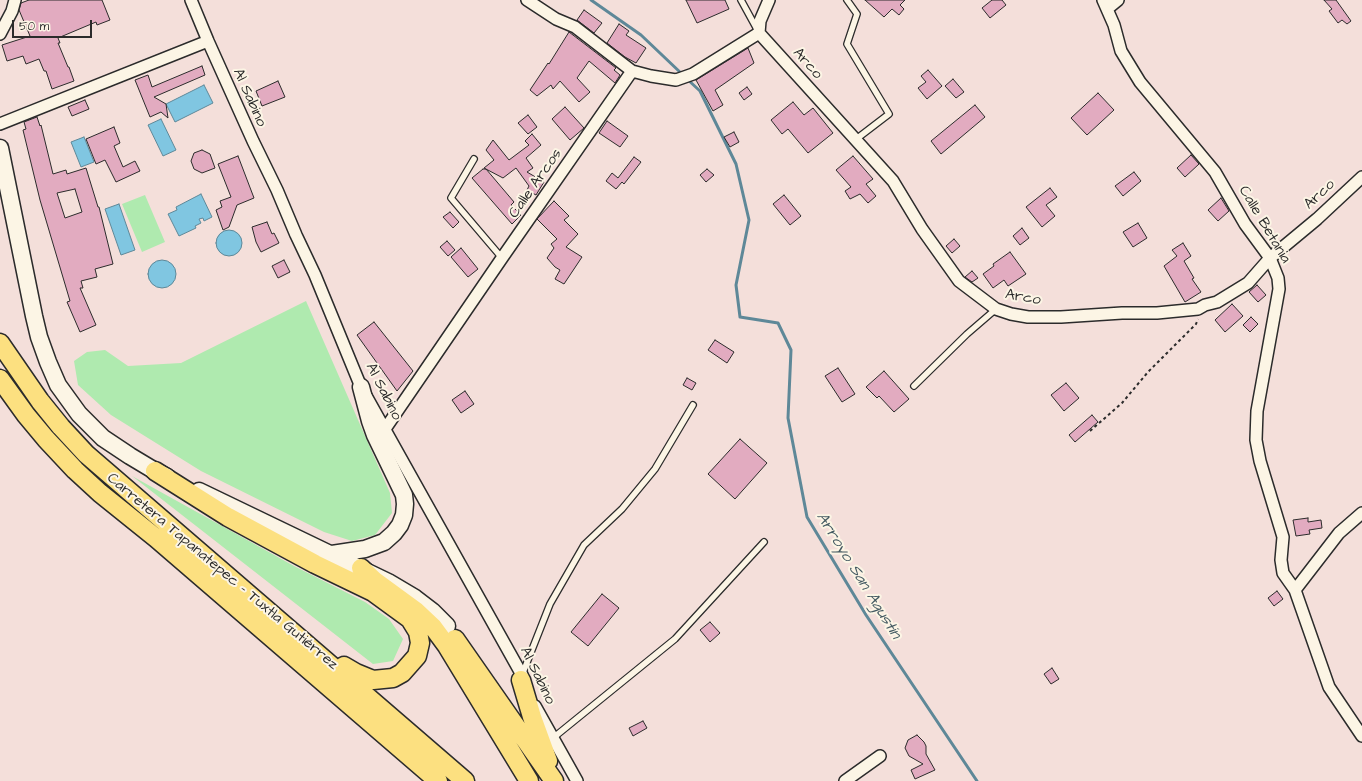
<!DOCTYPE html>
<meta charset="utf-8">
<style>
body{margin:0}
#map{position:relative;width:1362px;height:781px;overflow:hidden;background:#f4dfda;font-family:"Architects Daughter",sans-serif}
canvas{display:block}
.scale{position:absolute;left:12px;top:20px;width:80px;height:18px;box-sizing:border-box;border:2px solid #2b2b2b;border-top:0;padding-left:5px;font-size:12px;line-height:14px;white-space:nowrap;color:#2b2b2b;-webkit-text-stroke:3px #fcf5e5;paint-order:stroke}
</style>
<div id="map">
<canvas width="1362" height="781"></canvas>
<div class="scale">50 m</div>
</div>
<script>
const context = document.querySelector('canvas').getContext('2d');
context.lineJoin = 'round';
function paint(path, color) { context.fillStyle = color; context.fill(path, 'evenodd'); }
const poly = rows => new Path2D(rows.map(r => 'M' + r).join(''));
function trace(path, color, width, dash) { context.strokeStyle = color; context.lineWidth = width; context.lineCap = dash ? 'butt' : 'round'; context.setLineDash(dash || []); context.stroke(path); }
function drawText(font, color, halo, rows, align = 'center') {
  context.font = font + ' "Architects Daughter",sans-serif'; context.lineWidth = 4; context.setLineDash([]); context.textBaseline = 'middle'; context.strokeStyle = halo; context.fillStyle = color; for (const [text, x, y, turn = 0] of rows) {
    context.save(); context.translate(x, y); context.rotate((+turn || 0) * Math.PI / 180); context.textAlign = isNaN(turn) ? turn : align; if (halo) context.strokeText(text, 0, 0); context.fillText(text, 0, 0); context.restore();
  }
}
paint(poly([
 [145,195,165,242,142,252,122,204],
 [306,301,390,493,392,513,375,535,352,541,324,532,201,471,111,415,78,385,74,361,87,352,105,350,128,366,181,363],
 [132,476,294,566,365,602,389,619,403,639,393,661,373,664]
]), '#afeaaf');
const water = poly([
 [204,85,213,103,175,122,166,104,204,85],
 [161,119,176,150,163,156,148,125,161,119],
 [84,137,94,162,81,167,71,142,84,137],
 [201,194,212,217,204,221,203,218,199,219,201,223,195,226,196,228,179,236,168,214,177,210,176,207,201,194],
 [119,204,135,250,121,255,105,209,119,204],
 '216 243a13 13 0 1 1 26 0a13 13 0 1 1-26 0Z',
 '148 274a14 14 0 1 1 28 0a14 14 0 1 1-28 0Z'
]);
paint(water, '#80c6e1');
trace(water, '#5e8898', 1);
trace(poly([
 [591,0,641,35,682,74],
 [686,78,700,91,736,164,749,220,736,285,740,317,778,323,791,350,788,418,807,517,866,615,977,781]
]), '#5e8898', 3);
const building = poly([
 [29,0,102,0,110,20,97,25,96,22,58,38,60,43,58,43,68,67,69,67,74,81,52,89,46,71,44,71,39,59,26,64,23,56,7,61,2,45,30,36,19,10,21,3,29,0],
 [686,0,725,0,729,9,697,23,686,0],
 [865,0,905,0,900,5,904,9,899,15,892,9,884,17,865,0],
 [992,0,1002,0,1006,5,990,18,982,8,992,0],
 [1324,0,1336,0,1351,21,1347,24,1342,20,1338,23,1329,11,1332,9,1324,0],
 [584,10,602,23,594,33,577,20,584,10],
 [619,24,629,31,626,35,646,48,636,63,625,57,607,43,619,24],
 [569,32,616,68,614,70,620,75,615,83,589,61,577,78,590,92,579,102,560,81,553,89,551,85,537,96,530,90,548,63,549,64,569,32],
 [748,48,754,63,715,90,723,105,713,111,696,80,748,48],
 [202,66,205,75,154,97,166,104,168,118,161,112,150,117,135,80,148,75,152,87,202,66],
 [928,70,942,86,927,99,918,88,926,82,921,76,928,70],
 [953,79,964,92,956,98,945,86,953,79],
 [278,81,285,97,262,106,256,91,278,81],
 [747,87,752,94,744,100,739,93,747,87],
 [1098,93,1114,110,1087,135,1071,118,1098,93],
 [85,100,89,109,72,116,68,107,85,100],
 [793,102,804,115,813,108,833,133,808,153,788,129,782,134,771,120,793,102],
 [975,105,985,117,941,154,931,141,975,105],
 [565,107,584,128,570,140,552,119,565,107],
 [528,115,537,127,528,134,518,123,528,115],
 [37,117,40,126,41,125,53,174,66,170,67,174,86,168,98,207,99,207,113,264,95,269,97,277,81,281,83,288,80,288,96,325,80,332,67,302,70,301,40,200,23,130,26,129,24,122,37,117],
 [75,189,82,212,65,218,57,193,75,189],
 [607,121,628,136,620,147,599,133,607,121],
 [114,127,120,143,114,146,123,167,135,161,140,171,116,182,105,160,96,164,86,139,114,127],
 [734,132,739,142,730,147,724,137,734,132],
 [532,134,541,145,526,158,533,168,527,172,544,182,536,195,527,190,529,186,516,168,503,178,484,168,494,160,486,150,493,140,509,160,529,145,525,141,532,134],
 [202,150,210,154,215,168,202,173,194,169,191,161,194,153,202,150],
 [1191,155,1199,164,1185,177,1177,168,1191,155],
 [238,156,254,198,237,205,229,227,223,230,216,210,222,207,220,201,231,197,218,164,238,156],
 [853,156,873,179,866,184,876,196,868,203,860,194,850,199,845,191,851,187,836,170,853,156],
 [634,157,641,162,624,184,622,182,616,189,606,181,612,173,618,178,634,157],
 [483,169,486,169,514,202,511,205,521,215,512,224,472,178,483,169],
 [707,169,714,175,706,182,700,175,707,169],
 [1134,172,1141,181,1123,196,1115,186,1134,172],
 [1050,188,1057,197,1046,205,1055,216,1042,227,1026,207,1050,188],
 [784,195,801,216,790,225,773,204,784,195],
 [1221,198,1229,211,1218,221,1208,210,1221,198],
 [554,201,569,216,564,220,578,234,566,247,582,257,564,284,555,279,560,270,555,267,547,258,554,248,551,244,557,239,537,219,554,201],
 [450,212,459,222,453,228,443,217,450,212],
 [267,222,272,234,274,233,279,243,261,252,256,242,252,227,267,222],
 [1138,223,1147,238,1133,247,1123,232,1138,223],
 [1022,228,1029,238,1020,245,1013,236,1022,228],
 [954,239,960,246,952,253,946,246,954,239],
 [447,241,455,250,448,256,440,247,447,241],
 [1183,243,1191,256,1184,261,1194,278,1192,279,1201,292,1185,302,1164,266,1177,256,1172,250,1183,243],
 [461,248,478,269,468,277,451,257,461,248],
 [1010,252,1026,274,1008,286,1004,280,993,288,983,274,994,266,993,264,1010,252],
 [284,260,290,272,278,278,272,266,284,260],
 [972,271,978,278,972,282,965,277,972,271],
 [1257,285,1266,295,1258,302,1249,292,1257,285],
 [1232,304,1243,316,1225,332,1215,320,1232,304],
 [1251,317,1258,324,1250,332,1243,325,1251,317],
 [374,322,413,371,397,391,357,335,374,322],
 [715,340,734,352,727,363,708,350,715,340],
 [838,368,855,394,842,402,825,376,838,368],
 [884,371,909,399,894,412,879,396,877,398,866,387,884,371],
 [687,378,696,383,692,390,683,385,687,378],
 [1066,383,1079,398,1064,411,1051,395,1066,383],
 [465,391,474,404,461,413,452,400,465,391],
 [1092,415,1098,422,1075,442,1069,435,1092,415],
 [740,439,767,463,735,499,708,474,740,439],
 [1308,518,1308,522,1321,520,1322,528,1309,530,1310,534,1296,536,1293,520,1308,518],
 [1277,591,1283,599,1274,606,1268,598,1277,591],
 [602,594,619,608,588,646,571,632,602,594],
 [710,622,720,633,710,642,700,630,710,622],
 [1052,668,1059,679,1051,684,1044,674,1052,668],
 [643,721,647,728,633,736,629,728,643,721],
 [917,735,924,742,926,746,926,754,935,770,915,779,911,770,923,764,909,756,905,748,908,740,917,735]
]);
paint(building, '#e2abc0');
trace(building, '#2b2b2b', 1);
const service = poly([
 [741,0,758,31],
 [847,0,857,14,847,44,889,114,855,140],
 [474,159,451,198,502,258],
 [914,386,967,334,996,309],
 [522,675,550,604,584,545,622,509,655,469,693,405],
 [553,738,675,639,764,542]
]);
const minor = poly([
 [191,0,208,41,253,141,277,190,296,235,315,275,361,387,522,675,521,680,523,684],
 [527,0,556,19,575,27,632,71,651,76,676,80,693,74,759,33],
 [1103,0,1114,25,1121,51,1140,82,1215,172,1245,224,1270,258,1278,278,1279,289,1257,411,1256,440,1260,461,1283,537,1281,560,1283,573,1295,590,1329,687,1362,736],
 [1107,9,1118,0],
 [759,33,893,181,922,229,959,281,996,309,1011,314,1028,317,1061,317,1122,313,1157,313,1198,309,1205,305,1217,302,1248,283,1270,258,1317,219,1362,177],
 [759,33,760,21,769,0],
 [0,34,12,11,15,0],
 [0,124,208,41],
 [385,429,502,258,632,71],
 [1295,590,1339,533,1362,513],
 [535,706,577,781],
 [845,781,880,756]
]);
const secondary = poly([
 [0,148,34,316,39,337,48,362,58,385,79,414,103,438,130,456,155,471,167,477],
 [199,491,388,582,415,598,432,611,447,626],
 [332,554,365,549,384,542,394,533,400,525,404,515,405,504,404,495,375,435,370,421,361,387]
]);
const trunk = poly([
 [0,343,40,401,61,427,86,454,465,781],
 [0,379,26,415,46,439,75,470,100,493,156,538,438,781],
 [155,471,228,517,315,564,373,592,410,619,418,632,420,643,417,656,402,673,393,678,373,680,356,673,344,666],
 [361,568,375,581,416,611,433,627,447,646,529,781],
 [455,639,554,781],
 [521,680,532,717,548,761]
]);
trace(service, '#2b2b2b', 8);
trace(minor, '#2b2b2b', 14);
trace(secondary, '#2b2b2b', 19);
trace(trunk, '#2b2b2b', 21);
trace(poly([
 [1090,431,1122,403,1148,372,1196,324,1198,319]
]), '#2b2b2b', 2, [3, 3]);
trace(service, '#fcf5e5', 5.5);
trace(minor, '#fcf5e5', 11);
trace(secondary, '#fcf5e5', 16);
trace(trunk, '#fce080', 18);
drawText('15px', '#2b2b2b', '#fcf5e5', [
 ["Arco",807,64,48],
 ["Al Sabino",249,98,66],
 ["Calle Arcos",536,184,-55],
 ["Arco",1320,195,-43],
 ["Calle Betania",1264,225,59],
 ["Arco",1023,298,10],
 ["Al Sabino",383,392,63],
 ["Carretera Tapanatepec - Tuxtla Gutiérrez",222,572,40],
 ["Al Sabino",537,676,64]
]);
drawText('italic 16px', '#445a62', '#fcf5e5', [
 ["Arroyo San Agustín",858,576,58]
]);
</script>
